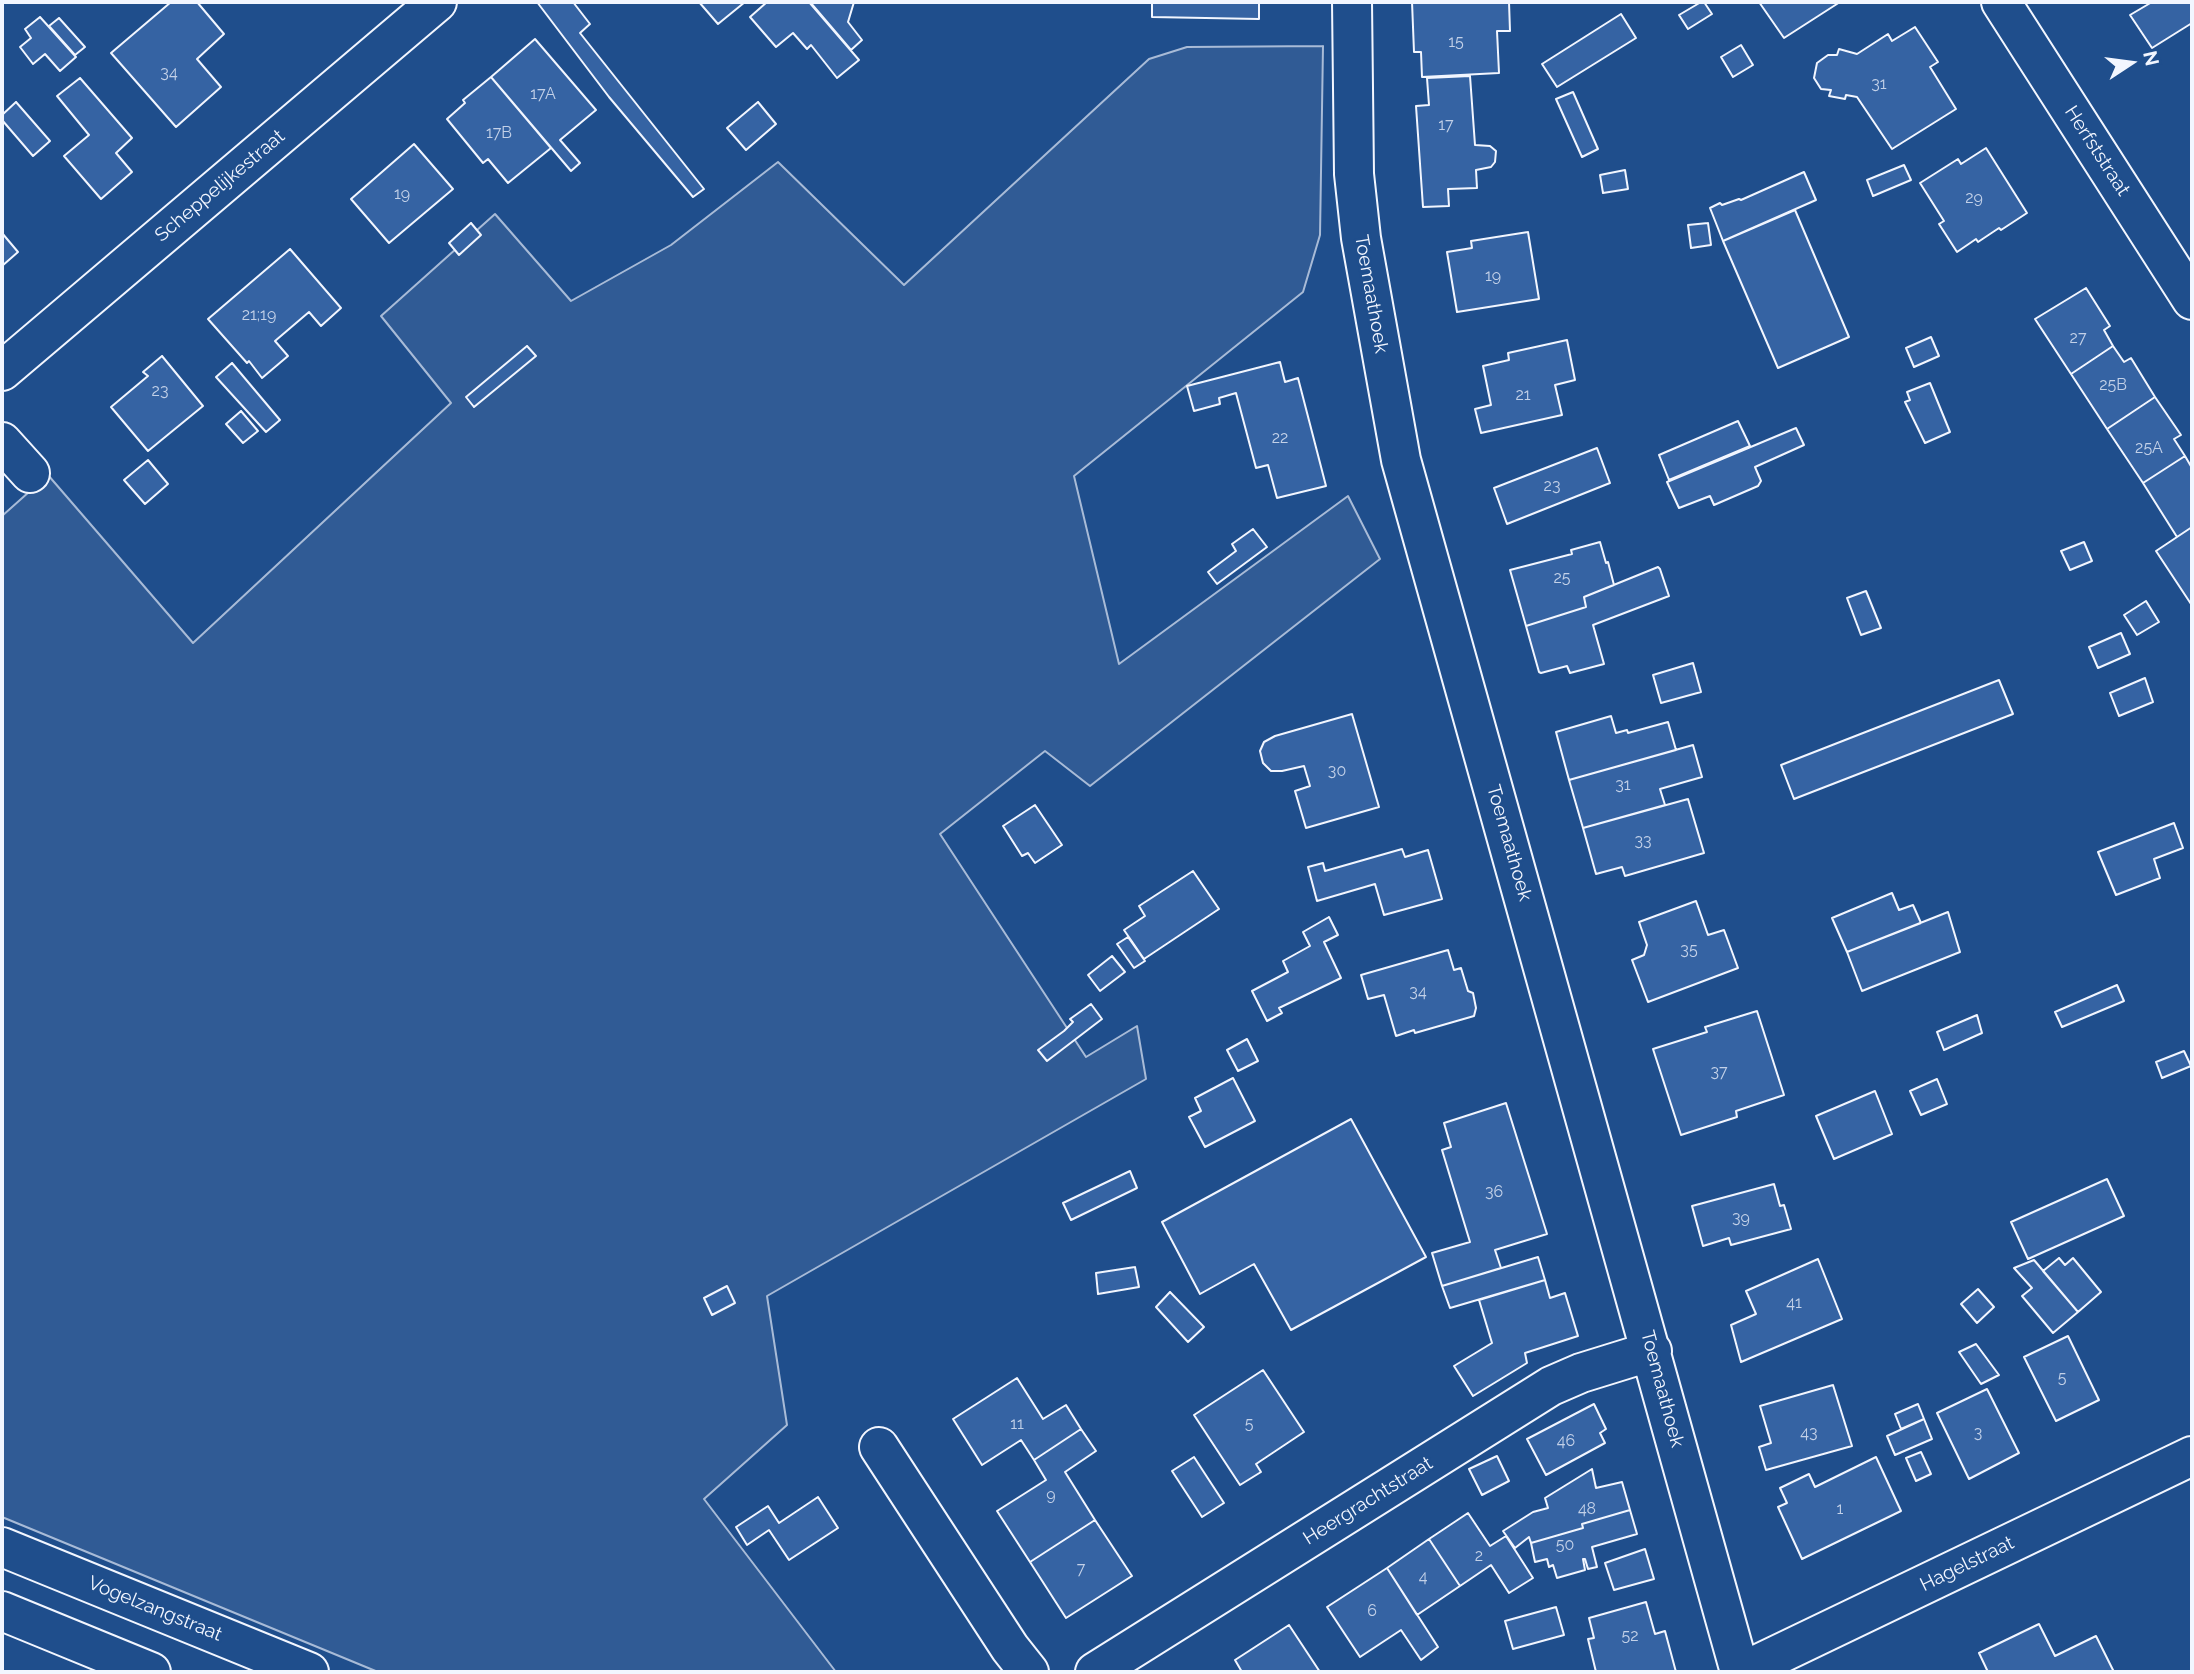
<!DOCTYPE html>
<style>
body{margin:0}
#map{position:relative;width:2194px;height:1674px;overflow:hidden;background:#1f4e8c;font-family:Raleway,sans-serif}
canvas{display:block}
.frame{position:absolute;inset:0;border:4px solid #f2f6ff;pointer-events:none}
.north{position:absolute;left:2096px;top:28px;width:70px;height:70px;-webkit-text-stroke:5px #1f4e8c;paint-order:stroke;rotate:77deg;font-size:19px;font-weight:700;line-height:28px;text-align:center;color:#f2f6ff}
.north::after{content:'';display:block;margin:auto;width:24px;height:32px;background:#f2f6ff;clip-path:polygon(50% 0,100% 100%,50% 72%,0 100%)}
</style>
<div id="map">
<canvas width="2194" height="1674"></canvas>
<div class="frame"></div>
<div class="north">N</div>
</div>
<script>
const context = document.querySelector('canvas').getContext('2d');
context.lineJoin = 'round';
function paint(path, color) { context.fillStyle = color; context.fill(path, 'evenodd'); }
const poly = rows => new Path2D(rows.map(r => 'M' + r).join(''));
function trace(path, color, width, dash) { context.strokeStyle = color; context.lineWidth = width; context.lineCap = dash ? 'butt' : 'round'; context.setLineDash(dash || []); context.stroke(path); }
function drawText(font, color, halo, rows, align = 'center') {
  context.font = font + ' Raleway,sans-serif'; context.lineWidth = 5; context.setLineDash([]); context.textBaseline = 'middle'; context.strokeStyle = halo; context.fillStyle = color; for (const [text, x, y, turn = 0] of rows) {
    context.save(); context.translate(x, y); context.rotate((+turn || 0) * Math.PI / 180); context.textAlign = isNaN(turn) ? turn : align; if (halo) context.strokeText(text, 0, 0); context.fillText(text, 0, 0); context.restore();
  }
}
const built = poly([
 [1323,46,1320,235,1303,292,1074,476,1119,664,1348,496,1380,559,1090,786,1045,751,940,834,1086,1057,1137,1026,1146,1079,767,1296,787,1425,704,1499,836,1672,378,1672,2,1517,2,516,48,475,193,643,451,403,381,316,495,214,571,301,671,245,778,162,904,285,1149,59,1187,47,1323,46]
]);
paint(built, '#305b95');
trace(built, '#a8bbd7', 2);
const building = poly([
 [171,2,197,2,224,34,197,59,221,87,176,127,111,53,171,2],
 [537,2,573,2,590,24,580,33,704,189,693,197,609,97,537,2],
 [699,2,745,2,718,24,699,2],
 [767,2,809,2,859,60,837,78,811,45,807,49,793,33,776,47,750,17,767,2],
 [810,2,854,2,848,22,862,40,851,50,810,2],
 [1152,2,1259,2,1259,19,1152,17,1152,2],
 [1412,2,1509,2,1510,31,1497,31,1499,73,1422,77,1421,52,1414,52,1412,2],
 [1701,2,1704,2,1712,14,1688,29,1679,15,1701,2],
 [1759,2,1840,2,1784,38,1759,2],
 [2152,2,2192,2,2192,23,2152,48,2130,15,2152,2],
 [1621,14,1636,38,1557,87,1542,64,1621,14],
 [40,17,76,57,60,71,45,54,33,64,20,47,31,38,25,29,40,17],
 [59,18,85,47,75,55,49,26,59,18],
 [1915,27,1938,62,1930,67,1956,109,1892,149,1857,97,1846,95,1845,99,1829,96,1831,90,1821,89,1814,78,1817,63,1828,55,1837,55,1839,49,1857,54,1888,34,1892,41,1915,27],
 [535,39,596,110,560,140,580,163,571,171,491,77,535,39],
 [1741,45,1753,65,1733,77,1721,57,1741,45],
 [1470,76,1475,145,1490,146,1496,151,1495,162,1491,167,1476,170,1477,188,1448,189,1449,206,1423,207,1416,106,1429,105,1427,78,1470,76],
 [491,77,551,148,508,183,488,159,483,163,447,119,465,103,463,100,491,77],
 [80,78,132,138,116,153,132,172,101,199,64,156,89,135,57,96,80,78],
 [1573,92,1598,149,1582,157,1556,99,1573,92],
 [16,102,50,141,33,156,2,120,2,115,16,102],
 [758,102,776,124,746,150,727,128,758,102],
 [414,144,453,189,389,243,351,199,414,144],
 [1986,148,2027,213,2001,230,1999,228,1978,242,1976,239,1957,252,1939,224,1944,221,1920,183,1958,159,1961,164,1986,148],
 [1904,165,1911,180,1873,196,1867,180,1904,165],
 [1625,170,1628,189,1603,193,1600,175,1625,170],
 [1804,172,1816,200,1723,241,1710,208,1720,203,1722,205,1739,199,1741,200,1804,172],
 [1795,210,1849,337,1778,368,1723,241,1795,210],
 [471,223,481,235,459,255,449,243,471,223],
 [1708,223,1711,245,1691,248,1688,225,1708,223],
 [1528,232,1539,299,1457,312,1447,252,1472,248,1471,241,1528,232],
 [2,233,18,252,2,266,2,233],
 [290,249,341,308,321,326,309,312,275,341,288,356,262,378,249,361,247,363,208,319,290,249],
 [2086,288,2110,326,2104,330,2113,346,2071,374,2035,319,2086,288],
 [1931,337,1939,356,1914,367,1906,348,1931,337],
 [1567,340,1575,380,1555,385,1562,415,1481,433,1475,409,1491,405,1483,366,1509,360,1508,353,1567,340],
 [527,346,536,356,474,407,466,397,527,346],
 [2113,346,2124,362,2131,358,2155,397,2107,429,2071,374,2113,346],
 [162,356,203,406,148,451,111,407,148,376,143,372,162,356],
 [1280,362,1285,382,1298,378,1326,486,1277,498,1268,465,1256,468,1236,393,1219,398,1220,404,1194,411,1187,386,1280,362],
 [232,363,280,420,266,432,216,377,232,363],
 [1930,383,1950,432,1925,443,1905,402,1910,400,1907,392,1930,383],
 [2155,397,2181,435,2174,439,2185,456,2143,483,2107,429,2155,397],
 [241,411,258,431,243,443,226,424,241,411],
 [1738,421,1750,446,1669,480,1659,455,1738,421],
 [1796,428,1804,445,1755,467,1761,481,1758,486,1714,505,1710,496,1679,508,1667,482,1796,428],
 [1597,448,1610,483,1507,524,1494,488,1597,448],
 [2185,456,2192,468,2192,527,2177,537,2143,483,2185,456],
 [148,460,168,484,145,504,124,480,148,460],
 [2192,527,2192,603,2191,604,2156,551,2192,527],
 [1253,529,1267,547,1217,584,1208,572,1236,551,1232,544,1253,529],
 [1600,542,1606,563,1608,562,1614,585,1584,597,1586,607,1526,626,1510,570,1572,554,1571,550,1600,542],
 [2084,542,2092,561,2070,570,2061,551,2084,542],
 [1658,567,1660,569,1669,596,1593,625,1604,664,1570,673,1567,666,1541,673,1539,672,1526,626,1586,607,1584,597,1658,567],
 [1866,591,1881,628,1861,635,1847,598,1866,591],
 [2146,601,2159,622,2137,635,2124,615,2146,601],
 [2121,633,2130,654,2098,668,2089,647,2121,633],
 [1693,663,1701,692,1661,703,1653,675,1693,663],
 [2145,678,2153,702,2119,716,2110,693,2145,678],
 [1999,680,2013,714,1794,799,1781,765,1999,680],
 [1352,714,1379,807,1306,828,1295,791,1310,786,1304,766,1282,771,1271,771,1263,763,1260,751,1264,742,1275,736,1352,714],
 [1611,716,1616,733,1627,730,1628,733,1668,722,1676,750,1569,780,1556,732,1611,716],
 [1693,745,1702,777,1660,789,1665,805,1583,828,1569,780,1693,745],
 [1688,799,1704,853,1625,876,1622,867,1596,874,1583,828,1688,799],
 [1035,805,1062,845,1035,863,1028,853,1022,856,1003,826,1035,805],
 [2174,823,2183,848,2154,859,2160,878,2116,895,2098,852,2174,823],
 [1402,849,1405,857,1428,850,1442,899,1384,915,1375,884,1317,901,1308,867,1323,863,1325,871,1402,849],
 [1193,871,1219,909,1144,959,1124,930,1145,916,1139,906,1193,871],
 [1892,893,1899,910,1913,905,1921,923,1847,952,1832,918,1892,893],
 [1696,901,1708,935,1724,930,1738,968,1648,1002,1632,960,1644,955,1647,945,1639,922,1696,901],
 [1948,912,1960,952,1862,991,1847,952,1948,912],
 [1329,917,1338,935,1324,942,1341,978,1279,1008,1282,1013,1267,1021,1252,991,1288,972,1283,961,1310,946,1303,932,1329,917],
 [1128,937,1145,961,1134,968,1117,944,1128,937],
 [1448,950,1454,970,1461,968,1468,991,1473,993,1476,1008,1474,1016,1415,1033,1414,1030,1396,1036,1384,995,1368,999,1361,975,1448,950],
 [1112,956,1125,972,1100,991,1088,975,1112,956],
 [2117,985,2124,1001,2062,1027,2055,1012,2117,985],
 [1091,1004,1102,1019,1047,1061,1038,1050,1064,1031,1073,1022,1070,1019,1091,1004],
 [1757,1011,1784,1095,1736,1111,1737,1117,1681,1135,1653,1049,1707,1032,1705,1027,1757,1011],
 [1977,1015,1982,1033,1944,1050,1937,1032,1977,1015],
 [1247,1039,1258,1061,1238,1071,1227,1050,1247,1039],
 [2184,1051,2191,1066,2162,1078,2156,1062,2184,1051],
 [1233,1078,1255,1121,1205,1147,1189,1117,1201,1111,1195,1098,1233,1078],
 [1937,1079,1947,1104,1921,1115,1910,1091,1937,1079],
 [1875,1091,1892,1134,1834,1159,1816,1116,1875,1091],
 [1506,1103,1547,1234,1495,1250,1501,1268,1442,1286,1432,1253,1470,1242,1442,1150,1451,1147,1444,1123,1506,1103],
 [1351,1119,1426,1257,1291,1330,1254,1264,1200,1294,1162,1222,1351,1119],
 [1130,1171,1137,1188,1071,1220,1063,1203,1130,1171],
 [2107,1179,2124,1216,2028,1259,2011,1222,2107,1179],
 [1774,1184,1780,1206,1784,1205,1791,1229,1731,1245,1729,1238,1703,1246,1692,1206,1774,1184],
 [1538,1257,1545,1280,1450,1308,1442,1286,1538,1257],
 [2059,1258,2065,1265,2073,1258,2101,1292,2078,1312,2043,1271,2059,1258],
 [1818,1259,1842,1319,1741,1362,1731,1325,1756,1314,1746,1291,1818,1259],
 [2034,1260,2078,1312,2053,1333,2022,1296,2032,1288,2014,1268,2034,1260],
 [1135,1267,1139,1287,1098,1294,1096,1273,1135,1267],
 [1545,1280,1550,1298,1565,1293,1578,1336,1525,1353,1527,1363,1473,1396,1454,1366,1492,1343,1479,1300,1545,1280],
 [727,1286,735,1303,712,1315,704,1298,727,1286],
 [1978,1289,1994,1307,1977,1323,1961,1304,1978,1289],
 [1170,1292,1204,1327,1188,1342,1156,1307,1170,1292],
 [2068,1336,2099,1400,2056,1421,2024,1357,2068,1336],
 [1976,1344,1999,1375,1981,1384,1959,1352,1976,1344],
 [1263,1370,1304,1432,1256,1464,1261,1472,1240,1485,1194,1415,1263,1370],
 [1017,1378,1043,1419,1066,1405,1081,1429,1034,1460,1021,1440,982,1465,953,1419,1017,1378],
 [1833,1385,1852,1446,1766,1470,1759,1447,1771,1443,1760,1406,1833,1385],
 [1987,1389,2019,1453,1969,1479,1937,1413,1987,1389],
 [1594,1404,1606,1429,1600,1433,1605,1443,1546,1475,1527,1439,1594,1404],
 [1918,1404,1924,1419,1901,1429,1895,1414,1918,1404],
 [1924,1419,1932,1439,1895,1455,1887,1436,1924,1419],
 [1081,1429,1096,1451,1065,1472,1095,1520,1030,1562,997,1511,1046,1480,1034,1460,1081,1429],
 [1921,1452,1931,1474,1916,1481,1906,1458,1921,1452],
 [1497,1456,1509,1481,1482,1495,1469,1469,1497,1456],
 [1194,1457,1224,1503,1202,1517,1172,1471,1194,1457],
 [1876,1457,1901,1511,1802,1559,1778,1507,1787,1503,1780,1488,1809,1474,1815,1487,1876,1457],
 [1592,1469,1596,1488,1622,1482,1630,1510,1582,1524,1583,1528,1531,1543,1529,1537,1515,1548,1503,1531,1533,1512,1548,1508,1545,1498,1592,1469],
 [818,1497,838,1528,789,1560,769,1530,747,1545,736,1527,768,1506,779,1523,818,1497],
 [1630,1510,1637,1534,1592,1547,1597,1567,1588,1569,1585,1559,1583,1559,1585,1570,1557,1578,1553,1565,1549,1567,1547,1559,1535,1562,1531,1543,1583,1528,1582,1524,1630,1510],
 [1468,1513,1490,1546,1506,1536,1533,1578,1509,1593,1491,1565,1460,1586,1429,1539,1468,1513],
 [1095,1520,1132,1576,1066,1618,1030,1562,1095,1520],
 [1429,1539,1460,1586,1417,1615,1387,1568,1429,1539],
 [1645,1549,1654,1579,1614,1590,1605,1563,1645,1549],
 [1387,1568,1438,1647,1421,1660,1401,1630,1360,1657,1327,1607,1387,1568],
 [1646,1602,1655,1634,1665,1631,1676,1672,1596,1672,1588,1639,1594,1638,1589,1618,1646,1602],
 [1556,1607,1564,1635,1513,1649,1505,1621,1556,1607],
 [2039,1624,2055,1656,2096,1636,2114,1672,1988,1672,1979,1653,2039,1624],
 [1289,1625,1320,1672,1242,1672,1235,1660,1289,1625]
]);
paint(building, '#3563a3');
trace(building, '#f2f6ff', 2);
const minor = poly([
 [1352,2,1354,174,1361,238,1401,460,1740,1672],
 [2001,2,2192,300],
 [2,371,437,2],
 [2,442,30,473],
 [879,1447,1010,1648,1029,1672],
 [2,1547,309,1672],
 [1095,1672,1551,1386,1581,1373,1652,1351],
 [1742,1672,2192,1456]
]);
const highway = poly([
 [2,1611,151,1672]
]);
trace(minor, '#f2f6ff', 42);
trace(highway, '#f2f6ff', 42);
trace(minor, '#1f4e8c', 38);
trace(highway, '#1f4e8c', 38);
drawText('16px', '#c3d1e8', null, [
 ["15",1456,42],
 ["34",169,73],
 ["31",1879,84],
 ["17A",543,94],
 ["17",1446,125],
 ["17B",499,133],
 ["19",402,194],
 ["29",1974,198],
 ["19",1493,276],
 ["21;19",259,315],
 ["27",2078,338],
 ["25B",2113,385],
 ["23",160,391],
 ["21",1523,395],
 ["22",1280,438],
 ["25A",2149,448],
 ["23",1552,486],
 ["25",1562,578],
 ["30",1337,771],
 ["31",1623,785],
 ["33",1643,841],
 ["35",1689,950],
 ["34",1418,992],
 ["37",1719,1072],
 ["36",1494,1192],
 ["39",1741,1218],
 ["41",1794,1303],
 ["5",2062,1378],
 ["11",1017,1424],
 ["5",1249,1424],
 ["43",1809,1433],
 ["3",1978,1433],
 ["46",1566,1441],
 ["9",1051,1495],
 ["48",1587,1509],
 ["1",1840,1509],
 ["50",1565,1545],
 ["2",1479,1556],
 ["7",1081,1569],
 ["4",1423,1577],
 ["6",1372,1611],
 ["52",1630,1636]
]);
drawText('19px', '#f2f6ff', '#1f4e8c', [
 ["Herfststraat",2097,151,57],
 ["Scheppelijkestraat",220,186,-40],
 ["Toemaathoek",1371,294,80],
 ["Toemaathoek",1509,843,74],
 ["Toemaathoek",1662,1389,75],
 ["Heergrachtstraat",1368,1501,-32],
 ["Hagelstraat",1967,1564,-26],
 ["Vogelzangstraat",155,1609,22]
]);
</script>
